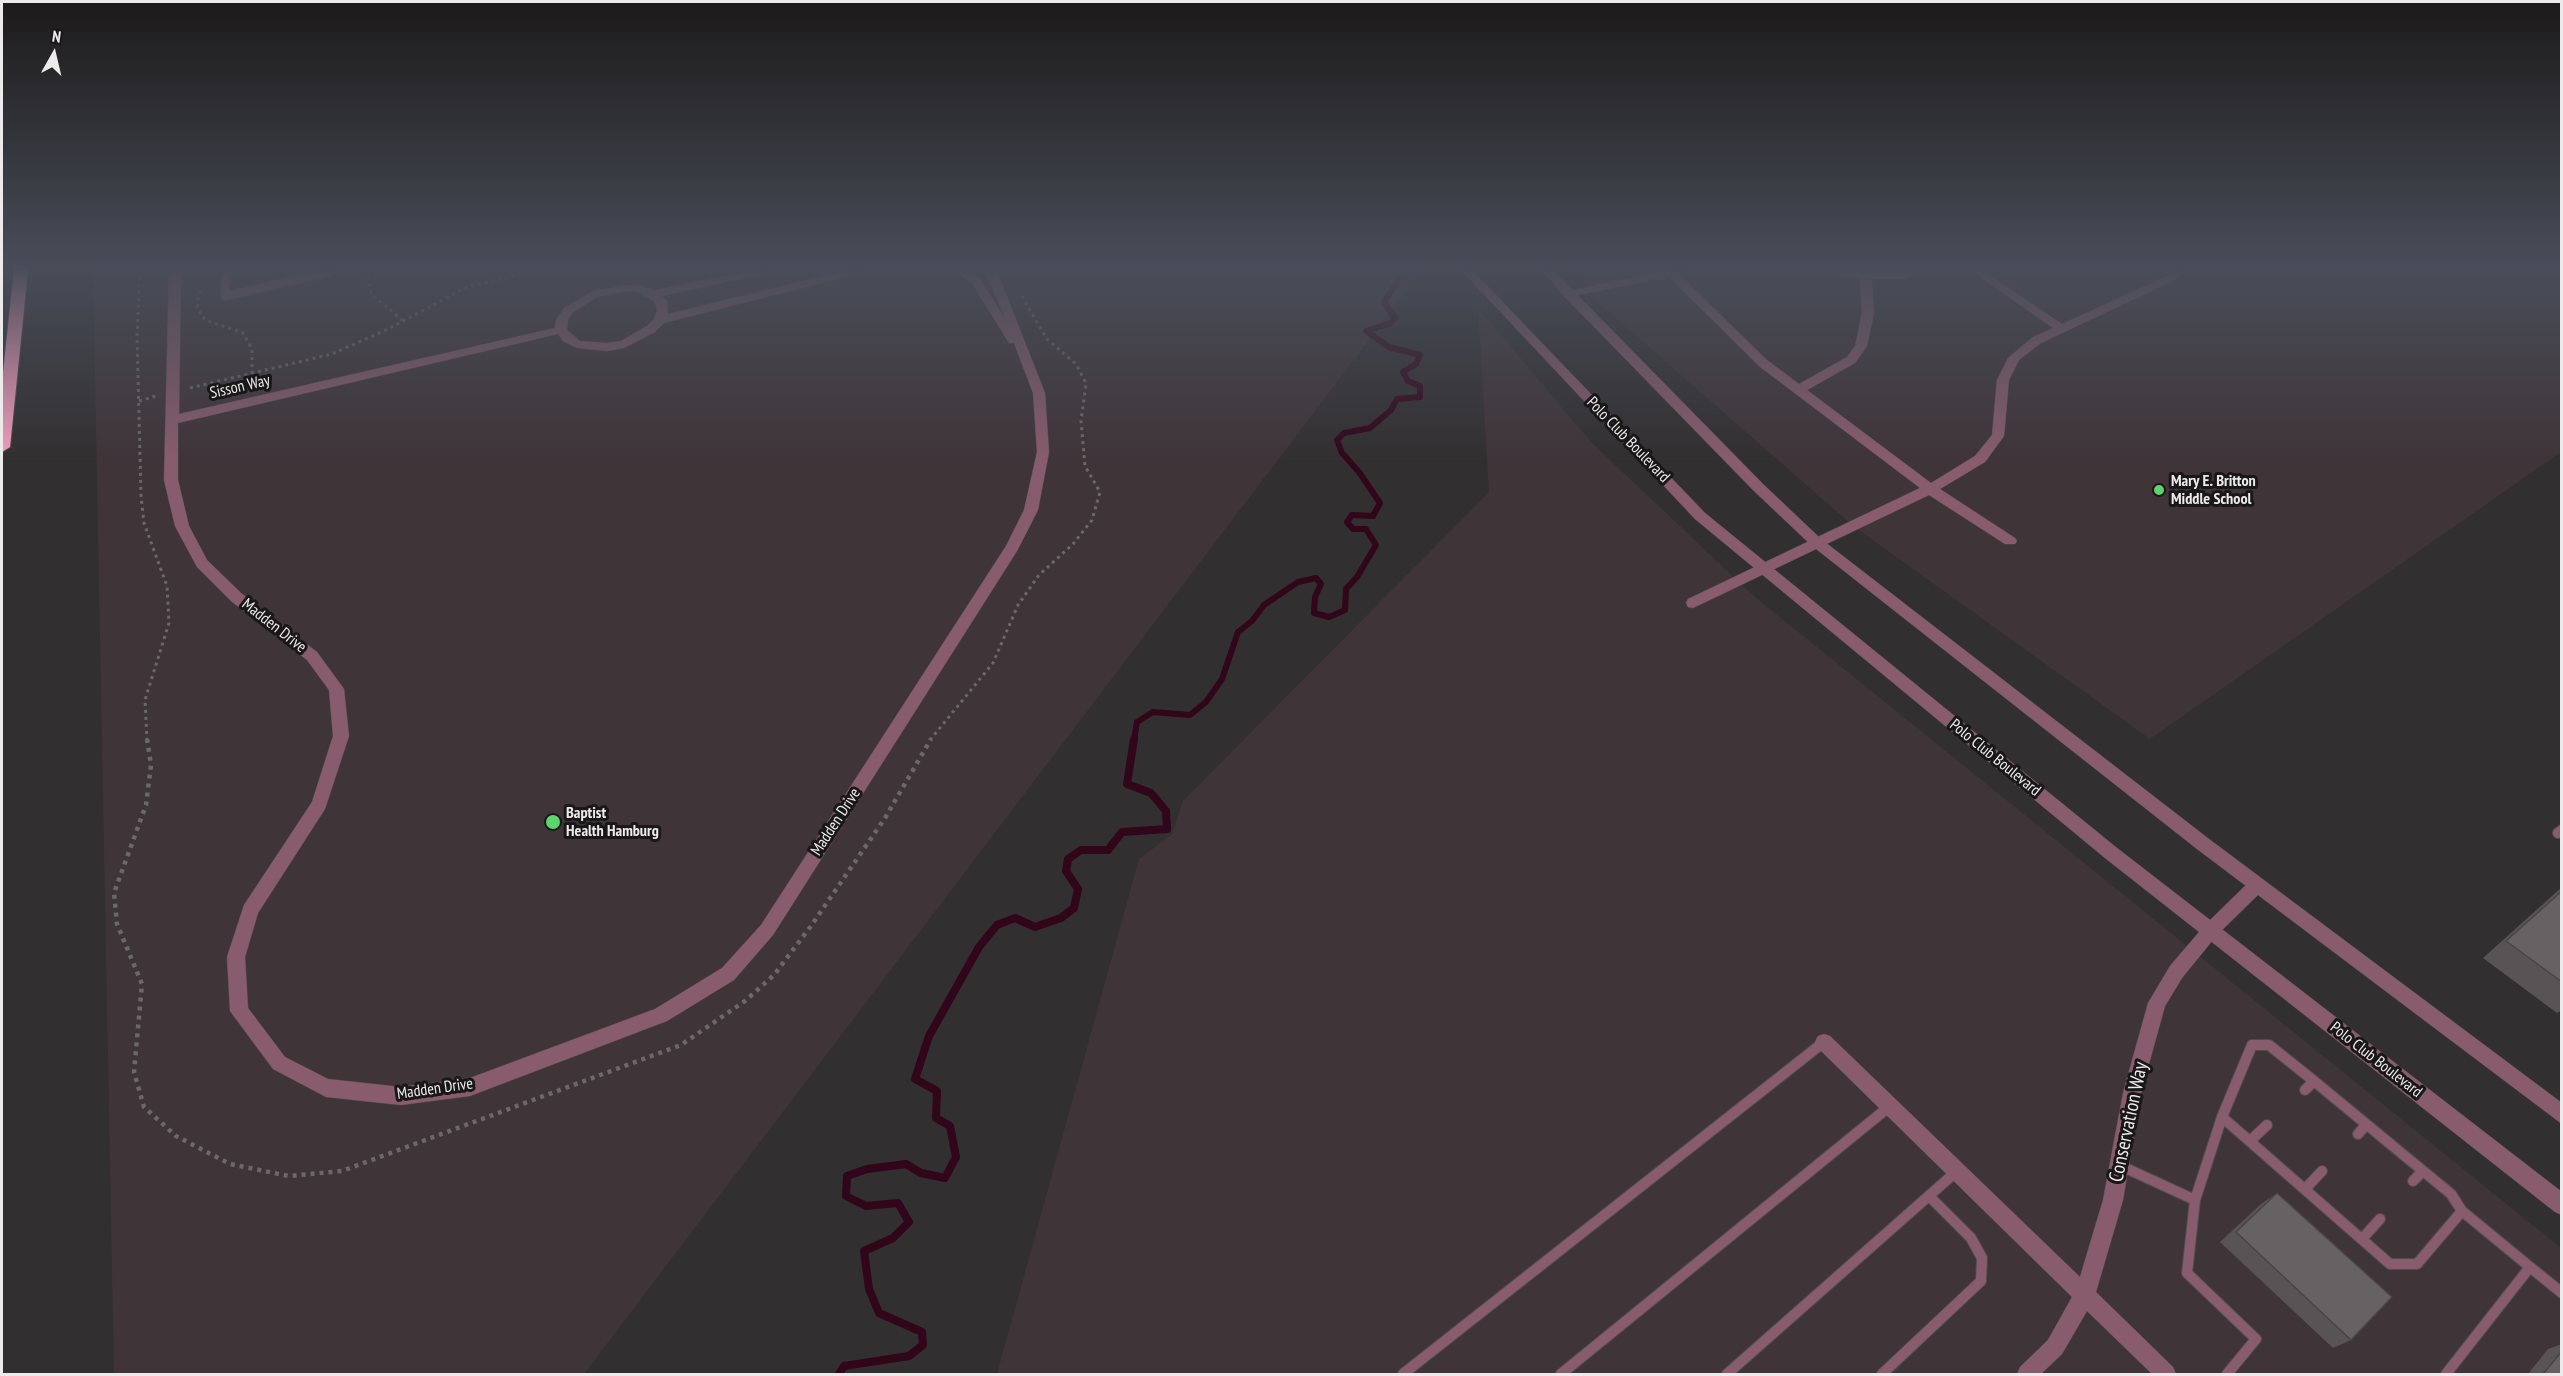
<!DOCTYPE html>
<style>
body{margin:0}
#map{position:relative;width:2563px;height:1376px;overflow:hidden;background:#322f30;font-family:"PT Sans Narrow",sans-serif}
canvas{display:block}
.frame{position:absolute;inset:0;border:3px solid #eceaeb;pointer-events:none}
.north{position:absolute;left:24px;top:24px;width:60px;height:60px;-webkit-text-stroke:4px #191718;paint-order:stroke;rotate:8deg;font-size:16px;font-weight:700;line-height:24px;text-align:center;color:#eceaeb}
.north::after{content:'';display:block;margin:auto;width:21px;height:27px;background:#eceaeb;clip-path:polygon(50% 0,100% 100%,50% 72%,0 100%)}
</style>
<div id="map">
<canvas width="2563" height="1376"></canvas>
<div class="frame"></div>
<div class="north">N</div>
</div>
<script>
const context = document.querySelector('canvas').getContext('2d');
context.lineJoin = 'round';
function paint(path, color) { context.fillStyle = color; context.fill(path, 'evenodd'); }
const poly = rows => new Path2D(rows.map(r => 'M' + r).join(''));
function trace(path, color, width, dash) { context.strokeStyle = color; context.lineWidth = width; context.lineCap = dash ? 'butt' : 'round'; context.setLineDash(dash || []); context.stroke(path); }
function drawText(font, color, halo, rows, align = 'center') {
  context.font = font + ' "PT Sans Narrow",sans-serif'; context.lineWidth = 6; context.setLineDash([]); context.textBaseline = 'middle'; context.strokeStyle = halo; context.fillStyle = color; for (const [text, x, y, turn = 0] of rows) {
    context.save(); context.translate(x, y); context.rotate((+turn || 0) * Math.PI / 180); context.textAlign = isNaN(turn) ? turn : align; if (halo) context.strokeText(text, 0, 0); context.fillText(text, 0, 0); context.restore();
  }
}
paint(poly([
 [93,270,1422,270,584,1374,114,1374],
 [1574,270,2561,270,2561,452,2150,739,1853,526,1600,304],
 [1478,308,1592,443,1755,597,2561,1248,2561,1374,997,1374,1139,859,1172,834,1183,801,1489,492]
]), '#3f3438');
trace(poly([
 [1134,740,1137,722,1153,712,1190,715,1206,702,1222,679,1238,632,1252,621,1264,605,1298,582,1316,578,1321,584,1315,597,1314,613,1329,617,1345,610,1346,589,1357,577,1376,545,1366,529,1353,529,1347,522,1352,515,1373,516,1380,503,1359,472,1342,453,1337,440,1344,433,1370,428,1391,410,1397,399,1420,397,1420,386,1408,381,1403,372,1416,364,1420,355,1389,347,1366,331,1389,324,1395,318,1384,302,1400,278,1421,270]
]), '#31051a', 6);
trace(poly([
 [839,1374,844,1366,909,1356,923,1345,922,1332,879,1313,869,1289,864,1251,893,1238,909,1222,898,1203,866,1206,846,1196,847,1176,867,1169,906,1164,921,1173,945,1178,956,1157,950,1126,936,1118,937,1091,915,1079,929,1036,979,947,997,925,1015,918,1035,927,1061,918,1074,908,1078,889,1066,871,1068,859,1081,850,1108,850,1122,832,1167,829,1166,811,1151,793,1127,784,1134,739]
]), '#31051a', 8);
const serviceFar1 = poly([
 [226,270,225,296,331,272,331,270]
]);
const service = poly([
 [2558,833,2562,830],
 [2305,1090,2314,1081,2451,1194,2462,1211,2530,1267],
 [2222,1117,2390,1264,2417,1264,2462,1211],
 [2358,1134,2366,1125],
 [2250,1141,2267,1125],
 [2119,1165,2195,1200],
 [2413,1181,2423,1171],
 [2305,1189,2322,1171],
 [2362,1239,2380,1219],
 [1403,1374,1824,1042],
 [1561,1374,1890,1106],
 [1727,1374,1957,1171],
 [1882,1374,1981,1281,1982,1258,1971,1238,1929,1196],
 [2227,1374,2256,1339,2187,1273,2195,1200,2222,1117,2252,1045,2269,1045,2314,1081],
 [2446,1374,2530,1267,2562,1293]
]);
const minor = poly([
 [169,270,181,270,179,414,555,328,556,320,564,308,593,291,626,285,641,286,654,290,755,270,776,270,770,273,662,296,667,301,668,314,848,270,867,270,865,272,664,323,655,332,624,348,607,351,577,348,563,341,558,334,178,423,178,480,189,526,207,560,241,593,317,652,344,689,349,736,325,809,258,913,245,957,248,1008,285,1057,328,1079,401,1087,470,1078,655,1009,722,968,761,925,1006,546,1024,510,1037,452,1033,393,1014,343,1009,343,972,283,954,270,967,270,980,279,1005,318,987,276,988,270,998,270,999,276,1045,393,1049,452,1038,510,1017,551,773,935,734,980,667,1021,470,1096,401,1105,326,1097,273,1069,230,1011,227,957,244,905,312,802,333,736,329,690,307,660,231,601,197,567,175,526,164,480,169,270],
 [626,291,639,292,655,302,657,310,654,319,647,326,621,341,607,343,580,341,567,330,568,320,572,313,597,297,626,291],
 [1667,270,1691,270,1690,272,1680,275,1767,360,1799,384,1847,357,1855,346,1862,313,1860,279,1818,273,1813,270,1866,273,1930,270,1929,272,1903,279,1872,279,1874,313,1867,346,1855,363,1807,390,1931,483,1975,456,1992,435,1997,380,2008,358,2033,337,2053,328,1970,270,1982,270,2062,324,2167,276,2174,270,2186,270,2175,280,2041,343,2019,360,2009,380,2004,436,1985,462,1940,489,2015,538,2017,541,2015,544,2005,544,1929,495,1693,608,1688,607,1686,603,1688,599,1920,488,1759,366,1669,277,1568,297,1562,294,1568,291,1667,270],
 [2257,878,2263,880,2265,885,2263,890,2217,935,2182,978,2165,1006,2141,1093,2123,1200,2096,1292,2173,1367,2176,1374,2152,1374,2087,1311,2062,1354,2041,1374,2017,1374,2020,1367,2048,1340,2072,1297,1818,1048,1815,1042,1818,1036,1824,1034,1830,1036,2080,1277,2103,1200,2123,1093,2148,1003,2170,966,2205,925,2251,880,2257,878]
]);
const tertiary = poly([
 [1461,270,1472,270,1705,513,2117,848,2562,1192,2562,1215,2555,1212,2105,858,1695,519,1461,270],
 [1542,270,1553,270,1763,484,1821,539,2209,839,2562,1103,2562,1124,2197,849,1811,545,1753,490,1564,296,1542,270]
]);
const motorway = poly([
 [14,270,28,270,10,447,2,452,2,382,14,270]
]);
trace(serviceFar1, '#504d4e', 10);
trace(service, '#504d4e', 12);
trace(minor, '#504d4e', 1);
trace(tertiary, '#504d4e', 1);
trace(motorway, '#504d4e', 2);
trace(poly([
 [140,270,137,336,141,496,144,523,167,586,169,623,145,700,147,740],
 [366,270,371,294,402,320],
 [200,291,197,304,201,316,208,321,243,333,252,349,252,374],
 [190,388,332,354,386,330,467,287,530,272,560,270],
 [139,401,156,396],
 [930,740,993,663,1018,605,1039,575,1073,544,1092,520,1100,492,1085,466,1081,421,1086,383,1076,364,1047,339,1021,295]
]), '#6b6869', 3, [3, 4]);
trace(poly([
 [147,739,151,765,146,805,114,893,117,924,142,984,134,1072,144,1107,176,1136,230,1164,289,1176,342,1171,681,1045,745,1001,774,975,811,926,885,818,931,739]
]), '#6b6869', 4.5, [4, 5]);
trace(serviceFar1, '#885c6c', 8);
trace(service, '#885c6c', 10);
paint(minor, '#885c6c');
paint(tertiary, '#885c6c');
paint(motorway, '#f49fbe');
paint(poly([
 [2562,887,2562,1010,2557,1013,2483,958],
 [2277,1193,2351,1340,2333,1348,2220,1242,2261,1204],
 [2562,1344,2562,1374,2528,1374,2548,1349]
]), '#585455');
const building = poly([
 [2562,891,2562,982,2506,941,2562,891],
 [2277,1193,2392,1297,2351,1340,2236,1232,2277,1193],
 [2562,1351,2562,1374,2543,1374,2562,1351]
]);
paint(building, '#666263');
trace(building, '#474545', 1.5);
const sky = context.createLinearGradient(0, 0, 0, 462);
sky.addColorStop(0, '#1c1a1a');
sky.addColorStop(0.58, '#494d59');
sky.addColorStop(1, '#494d5900');
context.fillStyle = sky;
context.fillRect(0, 0, 2563, 462);
for (const [x, y, r, color] of [
 [2159,490,6,"#5cd56d"],
 [553,822,8,"#5cd56d"]
]) { const dot = new Path2D(); dot.arc(x, y, r, 0, 2 * Math.PI); context.fillStyle = color; context.fill(dot); trace(dot, '#191718', 2); }
drawText('16px', '#eceaeb', '#191718', [
 ["Sisson Way",240,387,-13],
 ["Polo Club Boulevard",1628,440,46],
 ["Madden Drive",274,626,38],
 ["Polo Club Boulevard",1995,758,39],
 ["Madden Drive",836,822,-57],
 ["Polo Club Boulevard",2376,1060,38],
 ["Madden Drive",435,1089,-8]
]);
drawText('bold 16px', '#eceaeb', '#191718', [
 ["Mary E. Britton",2171,481],
 ["Middle School",2171,499],
 ["Baptist",566,813],
 ["Health Hamburg",566,831]
], 'left');
drawText('20px', '#eceaeb', '#191718', [
 ["Conservation Way",2129,1122,-78]
]);
</script>
